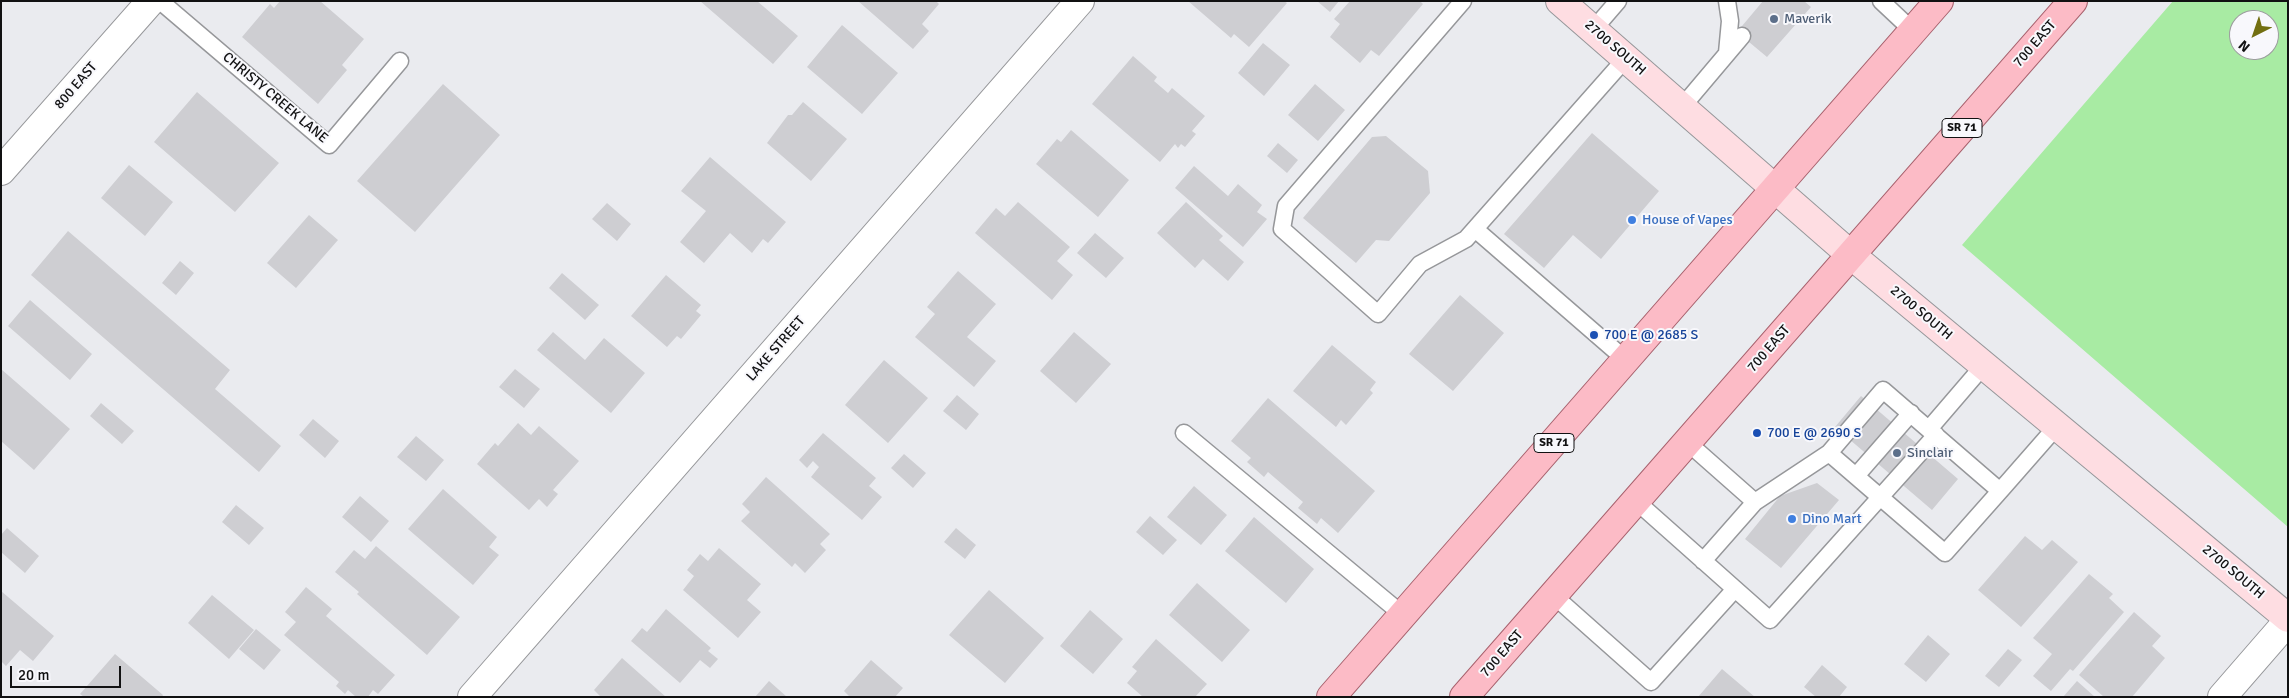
<!DOCTYPE html>
<style>
body{margin:0}
#map{position:relative;width:2289px;height:698px;overflow:hidden;background:#eaebef;font-family:Signika,sans-serif}
canvas{display:block}
.frame{position:absolute;inset:0;border:2px solid #111112;pointer-events:none}
.north{position:absolute;left:2229px;top:10px;width:50px;height:50px;box-sizing:border-box;background:#f8f8fc;border:1px solid #9c9c9e;border-radius:50%;rotate:221deg;font-size:14px;font-weight:700;line-height:20px;text-align:center;color:#111112}
.north::after{content:'';display:block;margin:auto;width:18px;height:22px;background:#726f11;clip-path:polygon(50% 0,100% 100%,50% 72%,0 100%)}
.scale{position:absolute;left:10px;top:666px;width:111px;height:22px;box-sizing:border-box;border:2px solid #111112;border-top:0;padding-left:6px;font-size:15px;line-height:18px;white-space:nowrap;color:#111112;-webkit-text-stroke:4px #f8f8fc;paint-order:stroke}
</style>
<div id="map">
<canvas width="2289" height="698"></canvas>
<div class="frame"></div>
<div class="north">N</div>
<div class="scale">20 m</div>
</div>
<script>
const context = document.querySelector('canvas').getContext('2d');
context.lineJoin = 'round';
function paint(path, color) { context.fillStyle = color; context.fill(path, 'evenodd'); }
const poly = rows => new Path2D(rows.map(r => 'M' + r).join(''));
function trace(path, color, width, dash) { context.strokeStyle = color; context.lineWidth = width; context.lineCap = dash ? 'butt' : 'round'; context.setLineDash(dash || []); context.stroke(path); }
function drawText(font, color, halo, rows, align = 'center') {
  context.font = font + ' Signika,sans-serif'; context.lineWidth = 4; context.setLineDash([]); context.textBaseline = 'middle'; context.strokeStyle = halo; context.fillStyle = color; for (const [text, x, y, turn = 0] of rows) {
    context.save(); context.translate(x, y); context.rotate((+turn || 0) * Math.PI / 180); context.textAlign = isNaN(turn) ? turn : align; if (halo) context.strokeText(text, 0, 0); context.fillText(text, 0, 0); context.restore();
  }
}
paint(poly([
 [2173,1,2288,1,2288,527,1962,245],
 [2239,20,2269,20,2269,50,2239,50]
]), '#a8eba3');
paint(poly([
 [280,1,320,1,364,39,342,65,347,70,318,104,242,37,270,4,274,8],
 [700,1,757,1,798,36,773,64],
 [858,1,936,1,939,4,922,24,929,31,913,49],
 [1188,1,1284,1,1287,3,1249,47,1234,34,1231,38],
 [1317,1,1339,1,1330,12],
 [1350,1,1420,1,1423,4,1379,56,1371,50,1360,63,1330,37,1340,24,1334,19],
 [1763,1,1804,1,1811,7,1767,57,1737,32],
 [842,25,898,73,862,114,807,67],
 [1263,43,1290,65,1264,96,1238,73],
 [1133,56,1157,77,1154,81,1168,93,1172,88,1205,116,1192,131,1196,134,1185,147,1181,144,1178,148,1175,144,1160,162,1092,104],
 [443,84,500,135,415,232,357,181],
 [1315,84,1345,110,1318,141,1288,115],
 [197,92,279,163,235,212,154,142],
 [803,102,847,139,811,181,767,143,788,115,792,115],
 [1071,130,1129,180,1098,217,1036,164,1057,139,1061,142],
 [1592,133,1659,191,1601,259,1573,235,1544,268,1504,234],
 [1386,136,1428,171,1430,193,1389,241,1376,240,1356,263,1303,218,1372,137],
 [1278,143,1298,160,1287,173,1267,156],
 [710,157,786,222,768,243,763,239,752,253,730,233,704,263,680,242,706,211,681,191],
 [129,165,173,202,145,236,101,198],
 [1194,166,1228,196,1238,184,1262,205,1257,212,1267,219,1243,247,1175,188],
 [1018,202,1070,247,1057,261,1073,275,1052,300,975,233,996,208,1005,216],
 [1186,202,1223,236,1219,240,1244,262,1228,281,1203,259,1195,268,1157,233],
 [607,203,631,224,617,241,592,219],
 [309,215,338,240,296,288,267,263],
 [68,231,230,370,215,389,281,446,259,472,31,275],
 [1095,233,1124,258,1106,278,1077,253],
 [180,261,194,273,176,295,162,283],
 [958,271,996,304,967,337,996,361,974,387,915,337,935,314,927,307],
 [562,273,599,305,585,320,549,288],
 [666,275,701,305,696,311,701,315,681,339,677,336,667,347,631,316],
 [1460,295,1504,333,1453,391,1409,354],
 [30,300,92,354,70,380,8,326],
 [553,332,585,360,604,338,645,373,611,413,537,350],
 [1074,332,1111,364,1076,403,1040,371],
 [1332,345,1376,382,1370,390,1373,393,1346,425,1341,420,1336,427,1293,391],
 [884,360,928,398,888,443,845,405],
 [1,369,70,429,34,470,1,441],
 [515,369,540,389,524,408,499,387],
 [957,395,979,414,966,430,943,411],
 [1861,396,1958,479,1932,510,1835,427],
 [1268,398,1375,491,1338,533,1321,518,1317,524,1298,508,1303,502,1268,472,1264,477,1247,462,1251,458,1231,441],
 [101,403,134,431,122,444,90,416],
 [313,419,339,441,325,458,299,435],
 [518,423,531,435,539,426,579,461,553,490,558,494,547,507,539,499,529,510,477,464,495,443,498,446],
 [823,433,876,478,869,486,882,497,862,520,811,477,819,467,813,461,807,468,799,460],
 [416,436,444,460,426,481,397,457],
 [904,454,926,473,913,488,891,468],
 [766,477,830,534,820,544,826,550,805,573,795,563,792,567,741,521,750,512,742,504],
 [1817,483,1839,500,1781,568,1745,539,1780,496],
 [1194,486,1227,515,1201,545,1167,517],
 [443,489,497,537,489,547,499,555,473,585,408,529],
 [360,496,389,521,371,542,342,517],
 [236,505,264,528,249,545,222,522],
 [1150,516,1177,540,1163,555,1136,532],
 [1254,517,1314,569,1286,603,1225,551],
 [7,528,39,556,25,573,1,552,1,535],
 [956,528,976,545,965,559,944,542],
 [2025,536,2042,550,2052,540,2078,562,2021,627,1978,590],
 [376,546,460,617,427,655,357,594,359,592,335,572,354,550,365,559],
 [719,548,761,584,747,600,761,612,738,638,683,590,694,576,687,570,700,554,708,561],
 [2089,574,2113,594,2109,598,2124,612,2073,671,2070,669,2051,691,2033,676,2052,654,2033,638],
 [1197,583,1250,630,1222,662,1169,615],
 [306,587,332,609,326,616,395,675,378,694,373,690,368,697,356,697,348,690,345,694,336,686,339,682,284,635,296,622,285,612],
 [989,590,1044,638,1005,683,949,635],
 [1,591,54,636,33,661,20,650,6,666,1,661],
 [212,595,254,630,229,659,188,623],
 [666,609,711,648,708,651,718,659,710,668,700,660,680,683,631,641,642,628,647,632],
 [1090,610,1123,639,1093,674,1060,646],
 [2134,612,2161,636,2152,646,2165,658,2132,697,2104,697,2079,675],
 [256,629,281,650,264,670,239,649],
 [1928,635,1950,654,1926,682,1904,664],
 [1156,639,1207,684,1195,697,1143,697,1127,683,1137,671,1132,667],
 [2008,649,2022,660,1999,687,1985,676],
 [115,654,163,695,162,697,84,697,80,694],
 [622,658,666,697,601,697,594,690],
 [871,660,903,688,895,697,850,697,844,691],
 [1822,665,1847,687,1839,697,1816,697,1804,687],
 [1722,669,1755,697,1698,697],
 [769,681,787,697,755,697],
 [2077,681,2095,697,2063,697]
]), '#ceced2');
const lane = poly([
 [160,1,329,145,400,61],
 [1463,1,1286,206,1282,229,1378,314,1420,264,1466,239,1626,58],
 [1727,1,1730,21,1727,53],
 [1881,1,1913,31],
 [1593,30,1618,1],
 [1682,107,1742,36],
 [1475,229,1626,360],
 [1929,429,1984,365],
 [1184,433,1403,615],
 [1687,442,1755,502,1829,453,1883,390,2000,491,2057,426],
 [1829,453,1945,553,2000,491],
 [1856,476,1911,413],
 [1636,501,1770,620,1936,435],
 [1703,561,1755,502],
 [1553,595,1651,682,1735,589]
]);
const street = poly([
 [1,171,151,1],
 [472,697,1080,1],
 [2222,697,2288,621]
]);
const secondary = poly([
 [1560,1,1851,255,2288,618]
]);
const primary = poly([
 [1331,697,1939,1],
 [1464,697,2073,1]
]);
trace(lane, '#96979a', 19);
trace(street, '#96979a', 30);
trace(secondary, '#96979a', 30);
trace(primary, '#a8626e', 30);
trace(lane, '#fff', 16);
trace(street, '#fff', 28);
trace(secondary, '#fedde2', 28);
trace(primary, '#fcbbc6', 28);
for (const [x, y, r, color] of [
 [1774,19,5,"#5c6f8a"],
 [1632,220,5,"#3f7fe0"],
 [1594,335,5,"#1a4fb4"],
 [1757,433,5,"#1a4fb4"],
 [1897,453,5,"#5c6f8a"],
 [1792,519,5,"#3f7fe0"]
]) { const dot = new Path2D(); dot.arc(x, y, r, 0, 2 * Math.PI); context.fillStyle = color; context.fill(dot); trace(dot, '#f8f8fc', 2); }
for (const [x, y, w] of [
 [1962,128,40],
 [1554,443,40]
]) { const box = new Path2D(); box.roundRect(x - w / 2, y - 9.5, w, 19, 4); context.fillStyle = '#f8f8fc'; context.fill(box); trace(box, '#111112', 1); }
drawText('bold 12px', '#111112', null, [
 ["SR 71",1962,128],
 ["SR 71",1554,443]
]);
drawText('14px', '#4e5e75', '#f8f8fc', [
 ["Maverik",1784,19],
 ["Sinclair",1907,453]
], 'left');
drawText('14px', '#111112', '#f8f8fc', [
 ["700 EAST",2035,44,-49],
 ["2700 SOUTH",1615,48,41],
 ["800 EAST",76,86,-49],
 ["CHRISTY CREEK LANE",275,98,40],
 ["2700 SOUTH",1921,313,40],
 ["LAKE STREET",776,349,-49],
 ["700 EAST",1769,349,-49],
 ["2700 SOUTH",2233,572,40],
 ["700 EAST",1502,654,-49]
]);
drawText('14px', '#366cbe', '#f8f8fc', [
 ["House of Vapes",1642,220],
 ["Dino Mart",1802,519]
], 'left');
drawText('14px', '#164399', '#f8f8fc', [
 ["700 E @ 2685 S",1604,335],
 ["700 E @ 2690 S",1767,433]
], 'left');
</script>
